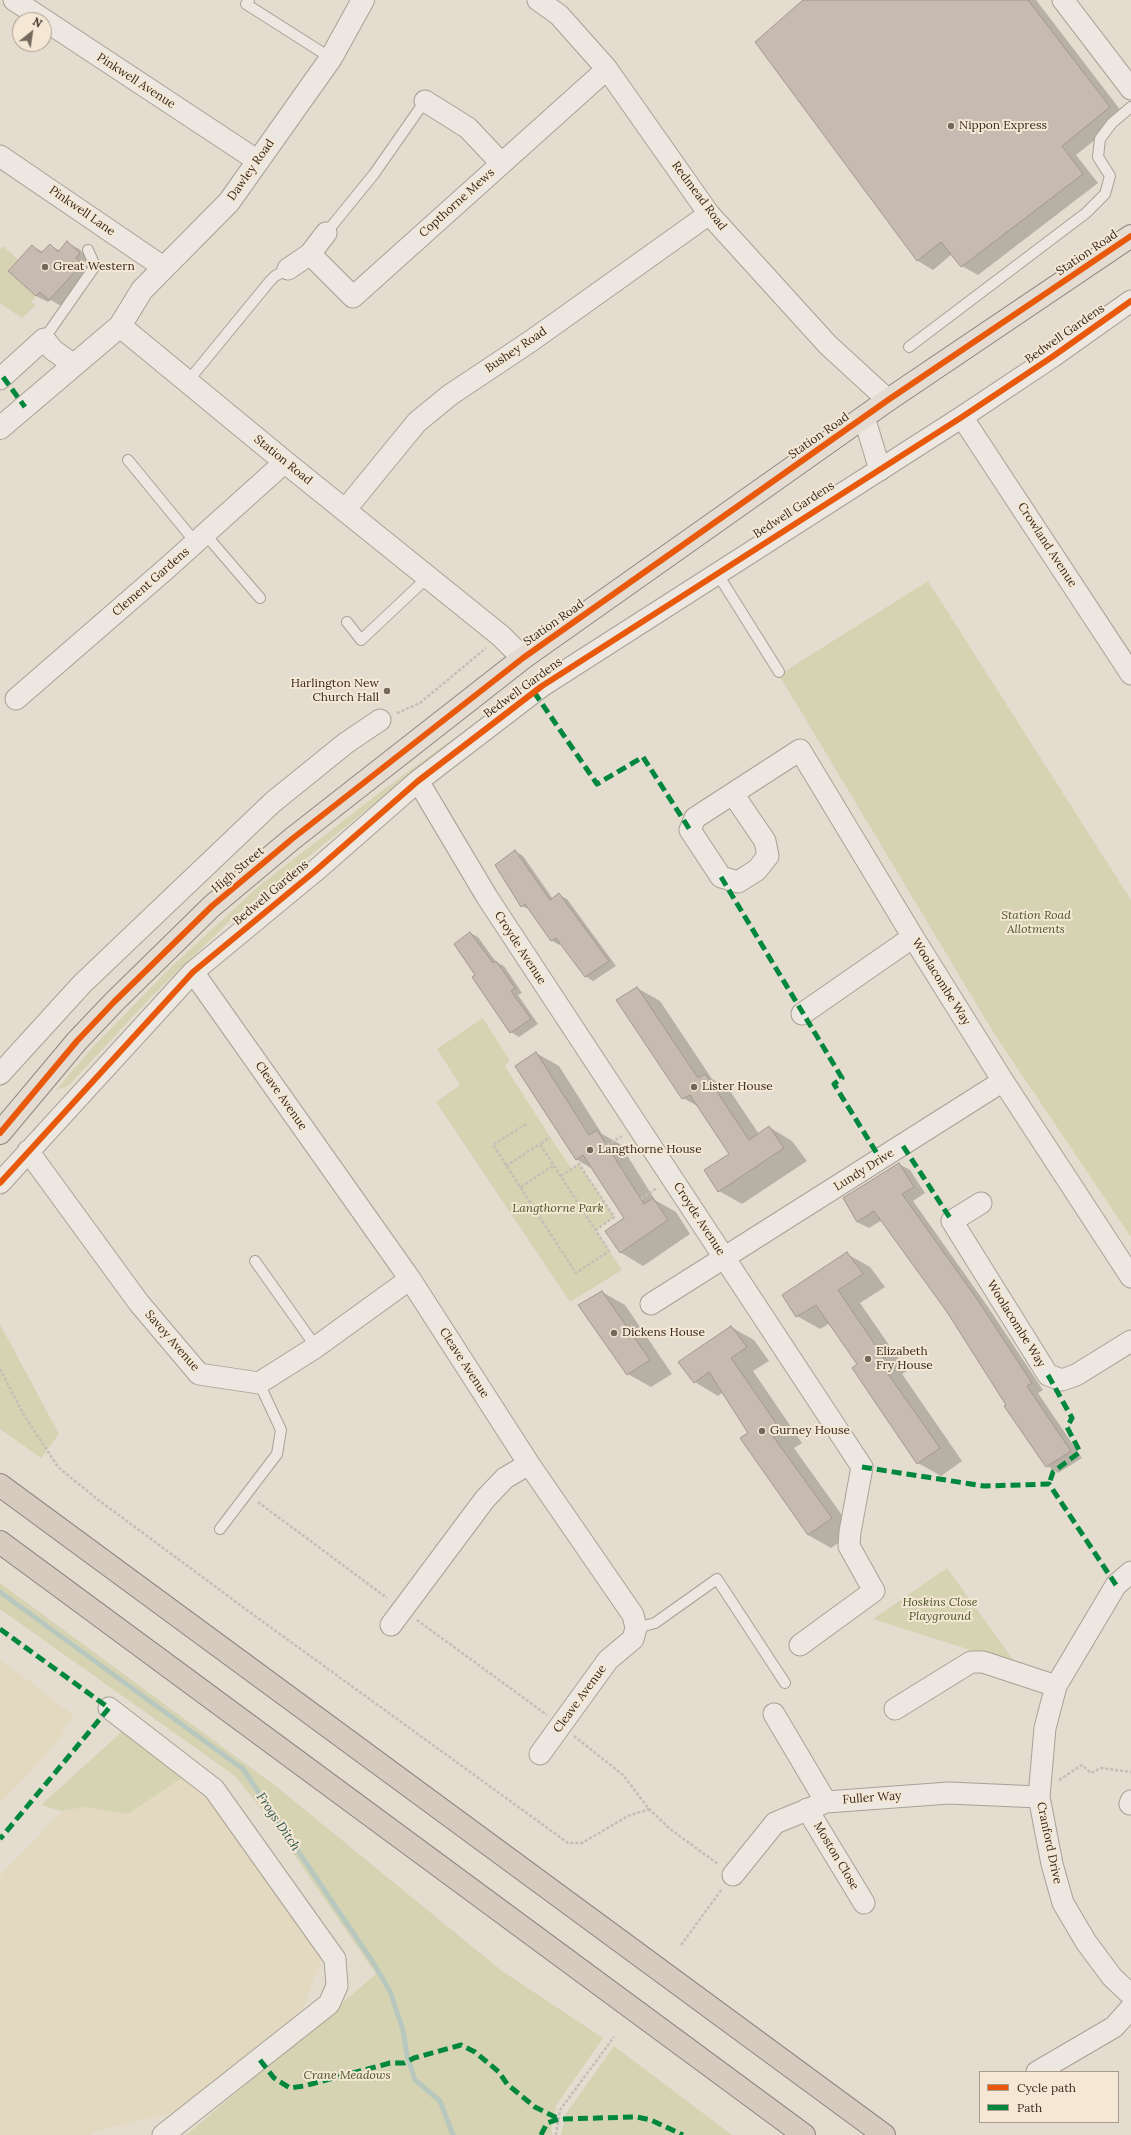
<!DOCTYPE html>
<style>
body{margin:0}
#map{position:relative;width:1131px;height:2135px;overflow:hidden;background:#e4dccf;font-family:Lora,serif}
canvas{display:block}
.legend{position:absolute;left:979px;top:2071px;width:140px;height:52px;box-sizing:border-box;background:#f4e8d5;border:1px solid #a99c8c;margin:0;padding:5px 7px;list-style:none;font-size:12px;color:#38291f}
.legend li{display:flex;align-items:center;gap:8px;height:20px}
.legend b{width:20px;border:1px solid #a99c8c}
.north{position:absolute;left:12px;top:12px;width:40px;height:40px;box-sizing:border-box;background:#f4e8d5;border:1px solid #a99c8c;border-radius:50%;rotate:30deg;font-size:11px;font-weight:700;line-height:16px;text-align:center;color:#38291f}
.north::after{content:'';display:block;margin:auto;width:14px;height:18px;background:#74685d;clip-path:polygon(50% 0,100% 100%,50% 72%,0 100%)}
</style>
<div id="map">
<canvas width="1131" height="2135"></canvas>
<ul class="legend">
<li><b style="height:5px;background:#e8590c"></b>Cycle path</li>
<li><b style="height:5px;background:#00873e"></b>Path</li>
</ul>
<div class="north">N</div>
</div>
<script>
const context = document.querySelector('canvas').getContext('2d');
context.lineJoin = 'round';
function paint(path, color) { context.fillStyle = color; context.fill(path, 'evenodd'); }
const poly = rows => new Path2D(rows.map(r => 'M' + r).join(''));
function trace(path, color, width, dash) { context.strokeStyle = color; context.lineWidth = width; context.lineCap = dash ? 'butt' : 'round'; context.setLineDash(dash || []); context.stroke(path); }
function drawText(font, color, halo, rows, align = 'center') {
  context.font = font + ' Lora,serif'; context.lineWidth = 4; context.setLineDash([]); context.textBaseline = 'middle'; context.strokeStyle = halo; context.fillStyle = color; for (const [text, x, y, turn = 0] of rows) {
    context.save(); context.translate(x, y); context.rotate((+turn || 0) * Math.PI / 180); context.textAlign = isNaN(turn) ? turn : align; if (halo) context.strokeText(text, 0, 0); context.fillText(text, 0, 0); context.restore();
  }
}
paint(poly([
 [0,1659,73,1715,56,1744,0,1804],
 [185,1776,244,1830,324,1952,304,2007,290,2025,180,2111,98,2131,90,2135,0,2135,0,1876,62,1811,84,1807,128,1814]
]), '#e3d9c0');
paint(poly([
 [3,246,18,259,8,271,36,296,31,302,36,305,22,318,0,303,0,249],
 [928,581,1131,900,1131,1237,995,1035,779,675],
 [493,710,344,828,235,916,153,995,68,1086,56,1090,92,1048,169,969,260,885,387,787],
 [483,1018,510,1061,505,1066,550,1137,572,1169,579,1164,614,1217,595,1230,622,1270,570,1302,436,1102,460,1085,437,1049],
 [0,1324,59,1434,41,1458,0,1429],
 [947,1568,1017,1665,873,1619],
 [0,1583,277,1787,502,1971,603,2038,557,2104,551,2128,553,2135,186,2135,376,1974,271,1821,235,1776,0,1609],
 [127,1727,185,1776,128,1814,84,1807,62,1811,41,1805],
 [614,2046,732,2135,561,2135,566,2114]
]), '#d6d3b2');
paint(poly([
 [805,0,1036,0,1125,116,1076,155,1098,183,978,275,962,266,952,254,933,270,918,261,756,42],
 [68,243,79,249,91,260,86,265,93,271,61,306,51,300,48,302,36,296,32,246,43,252,50,245,60,251],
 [515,851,523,856,553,899,559,895,567,899,616,966,593,981,585,976,561,943,559,945,551,940,530,910,522,906],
 [470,933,478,937,496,962,504,966,522,993,518,995,538,1024,519,1037,511,1032,476,975],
 [637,988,660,1001,712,1079,728,1088,759,1134,769,1127,792,1141,807,1161,742,1204,719,1191,730,1154,699,1107,683,1098],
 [536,1053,559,1066,602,1134,620,1144,655,1200,676,1212,690,1234,643,1266,620,1252,625,1218,594,1170,576,1159],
 [899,1164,910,1170,925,1193,913,1201,988,1307,1043,1390,1038,1393,1082,1458,1058,1473,1047,1466,948,1312,882,1220,869,1228,857,1222],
 [847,1254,870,1267,885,1287,860,1303,907,1371,902,1374,962,1461,941,1476,918,1463,858,1364,830,1323,820,1329,797,1316],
 [602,1292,625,1305,672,1374,651,1387,628,1374],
 [731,1327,754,1340,769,1361,753,1371,802,1443,794,1448,854,1532,831,1548,808,1535,750,1433,723,1392,718,1396,695,1382,680,1363]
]), '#0003');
trace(poly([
 [0,1592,243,1769,374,1964,390,1991,403,2030,407,2056,415,2080,440,2101,453,2135]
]), '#b9c8be', 5);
const building = poly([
 [803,0,1028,0,1110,107,1062,146,1083,174,961,267,941,242,917,261,755,42,803,0],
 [67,241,80,253,76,258,82,264,49,300,40,292,36,296,8,271,32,245,41,253,50,244,58,252,67,241],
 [515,850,550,900,559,893,609,961,585,977,556,938,551,941,525,904,521,907,495,865,515,850],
 [470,932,493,963,496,961,515,988,511,991,531,1019,510,1033,472,977,475,975,454,944,470,932],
 [637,987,698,1078,705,1074,749,1140,769,1126,784,1148,718,1192,704,1170,729,1154,690,1095,682,1099,616,1000,637,987],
 [536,1052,589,1135,597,1130,644,1204,653,1198,668,1220,620,1253,605,1231,624,1218,583,1155,576,1160,515,1066,536,1052],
 [899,1163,914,1187,902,1194,977,1299,1032,1383,1027,1386,1071,1451,1046,1467,1004,1406,1006,1405,947,1312,874,1211,857,1222,843,1198,899,1163],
 [847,1252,863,1274,838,1290,884,1358,879,1361,940,1448,917,1464,852,1368,857,1364,816,1305,796,1317,782,1295,847,1252],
 [602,1291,650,1360,627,1375,578,1305,602,1291],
 [731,1326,747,1347,731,1358,780,1429,772,1435,832,1518,808,1535,740,1438,748,1433,709,1372,694,1383,678,1362,731,1326]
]);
paint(building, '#c7bab0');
trace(building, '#a4978e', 1);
const service = poly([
 [249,0,246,4,331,58],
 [326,233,374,174,425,101],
 [44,339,95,266,88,250],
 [909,347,1086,213,1105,194,1110,176,1098,157,1100,139,1112,123,1131,107],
 [188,381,270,281,275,276,288,269],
 [128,460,196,543],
 [205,534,260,598],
 [717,573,779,672],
 [347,622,361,640,428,577],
 [255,1261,316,1347],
 [220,1529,277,1454,281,1430,259,1383],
 [636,1628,655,1623,717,1579,785,1683]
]);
const minor = poly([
 [14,0,258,161],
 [538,0,559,15,607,69,709,214,828,345,888,400],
 [1063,0,1131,89],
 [425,101,468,128,501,163],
 [0,156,163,267],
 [310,254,353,297,607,69],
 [288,269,310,254,326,233],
 [0,379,44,339,53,350,74,365],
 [864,417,880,470],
 [962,417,1131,674],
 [345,510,417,422,450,395,531,341,709,214],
 [16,699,167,568,285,462],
 [418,781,487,897,862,1467,850,1532,849,1546,874,1591,800,1645],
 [733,794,765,841,768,856,757,870,738,882,721,877,690,830,695,818,800,750,913,937,1003,1081,1131,1277],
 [193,972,410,1279,529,1464,633,1615,636,1628,633,1639,608,1660,540,1754],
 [802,1014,913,937],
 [0,1074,82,984,273,802,346,743,380,720],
 [28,1151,139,1303,199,1374,259,1383,316,1347,410,1279],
 [0,1183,193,972,314,872,418,781,542,686,962,417,1052,357,1131,301],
 [981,1203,952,1221,1048,1375,1062,1380,1076,1375,1131,1341],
 [651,1304,1003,1081],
 [1131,1572,1116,1585,1056,1686,1045,1728,1039,1797,1052,1864,1063,1903,1086,1942,1112,1977,1131,1995],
 [391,1625,485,1499,505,1478,529,1464],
 [109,1708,214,1789,335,1959,337,1986,329,2004,163,2135],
 [895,1709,971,1662,983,1662,1056,1686],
 [774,1714,826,1802],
 [1130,1804,1131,1801],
 [807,1809,864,1903],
 [733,1875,775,1823,826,1802,949,1793,1039,1797],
 [1037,2072,1114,2027,1131,2008]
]);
const tertiary = poly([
 [120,326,285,462,501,636,523,658],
 [0,428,120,326,142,290,229,202,331,58,363,0]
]);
const primary = poly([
 [0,1133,77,1041,114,1002,212,906,292,839,523,658,888,400,1131,236]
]);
const motorway = poly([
 [0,1485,884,2135],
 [0,1542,804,2135]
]);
trace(service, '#a9a197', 12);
trace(minor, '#a9a197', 23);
trace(tertiary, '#a9a197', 24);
trace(primary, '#8f877e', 24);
trace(motorway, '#8f877e', 24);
trace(poly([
 [397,713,420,703,486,648],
 [526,1124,493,1145,576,1273,609,1251,540,1144,550,1137],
 [607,1145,622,1136],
 [506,1166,540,1144],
 [561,1176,579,1164,614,1217,596,1230],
 [521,1187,554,1165],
 [641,1199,657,1188],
 [0,1369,24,1415,58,1467,97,1499,251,1613,568,1843,582,1843,628,1816,649,1809],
 [258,1502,387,1598],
 [417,1620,547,1715],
 [574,1736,623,1775,649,1809,670,1829,718,1864],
 [1059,1780,1082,1765,1091,1773,1101,1768,1131,1772],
 [681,1945,722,1889],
 [556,2135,560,2110,614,2037]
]), '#c5beb7', 2.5, [3, 2]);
trace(service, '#ece7e0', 10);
trace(minor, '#ece7e0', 21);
trace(tertiary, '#ece7e0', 22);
trace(primary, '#e4dcd2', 22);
trace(motorway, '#d7cbbf', 22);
trace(poly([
 [3,377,25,407],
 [534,692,597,784,643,757,690,830],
 [721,877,842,1078,834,1084,881,1160],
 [903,1146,952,1221],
 [1048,1375,1072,1418,1067,1427,1080,1452,1053,1472,1049,1484],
 [862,1467,984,1486,1049,1484,1116,1585],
 [0,1629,109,1708,0,1839],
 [260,2060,274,2078,290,2088,304,2086,390,2063,404,2063,414,2058,461,2045,475,2052,499,2072,507,2084,535,2107,559,2119],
 [541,2135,547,2123,559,2119,637,2117,651,2120,683,2135]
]), '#00873e', 5, [10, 5]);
trace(poly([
 [0,1133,77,1041,114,1002,212,906,292,839,523,658,888,400,1131,236],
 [0,1183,193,972,314,872,418,781,542,686,962,417,1052,357,1131,301]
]), '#e8590c', 6);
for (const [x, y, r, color] of [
 [951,126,4,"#74685d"],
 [45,267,4,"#74685d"],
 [387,691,4,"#74685d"],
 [694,1087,4,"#74685d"],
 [590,1150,4,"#74685d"],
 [614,1333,4,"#74685d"],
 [868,1359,4,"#74685d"],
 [762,1431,4,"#74685d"]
]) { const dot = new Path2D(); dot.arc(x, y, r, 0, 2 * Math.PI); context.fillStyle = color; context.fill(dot); trace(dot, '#f4e8d5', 1.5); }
drawText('12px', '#38291f', '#f4e8d5', [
 ["Pinkwell Avenue",136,81,33],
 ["Dawley Road",251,170,-55],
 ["Redmead Road",699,196,53],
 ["Copthorne Mews",457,203,-42],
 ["Pinkwell Lane",82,211,35],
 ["Station Road",1087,253,-34],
 ["Bedwell Gardens",1065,334,-35],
 ["Bushey Road",516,350,-34],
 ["Station Road",819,436,-35],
 ["Station Road",283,460,39],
 ["Bedwell Gardens",794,510,-33],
 ["Crowland Avenue",1047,545,57],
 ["Clement Gardens",151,582,-41],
 ["Station Road",554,623,-35],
 ["Bedwell Gardens",523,688,-36],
 ["High Street",238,870,-40],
 ["Bedwell Gardens",271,893,-40],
 ["Croyde Avenue",520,948,57],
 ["Woolacombe Way",941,982,58],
 ["Cleave Avenue",281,1096,55],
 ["Lundy Drive",864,1170,-32],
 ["Croyde Avenue",699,1219,57],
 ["Woolacombe Way",1016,1324,58],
 ["Savoy Avenue",172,1341,49],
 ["Cleave Avenue",464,1363,57],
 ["Cleave Avenue",580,1699,-54],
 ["Fuller Way",872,1798,-4],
 ["Cranford Drive",1049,1843,78],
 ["Moston Close",836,1856,59]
]);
drawText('12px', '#38291f', '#f4e8d5', [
 ["Nippon Express",959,126],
 ["Great Western",53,267],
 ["Harlington New",379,684,"right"],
 ["Church Hall",379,698,"right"],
 ["Lister House",702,1087],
 ["Langthorne House",598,1150],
 ["Dickens House",622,1333],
 ["Elizabeth",876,1352],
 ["Fry House",876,1366],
 ["Gurney House",770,1431]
], 'left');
drawText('italic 12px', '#4d5427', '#f4e8d5', [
 ["Station Road",1036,916],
 ["Allotments",1036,930],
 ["Langthorne Park",558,1209],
 ["Hoskins Close",940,1603],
 ["Playground",940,1617],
 ["Crane Meadows",347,2076]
]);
drawText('italic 13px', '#2f5751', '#f4e8d5', [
 ["Frogs Ditch",278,1822,56]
]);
</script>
